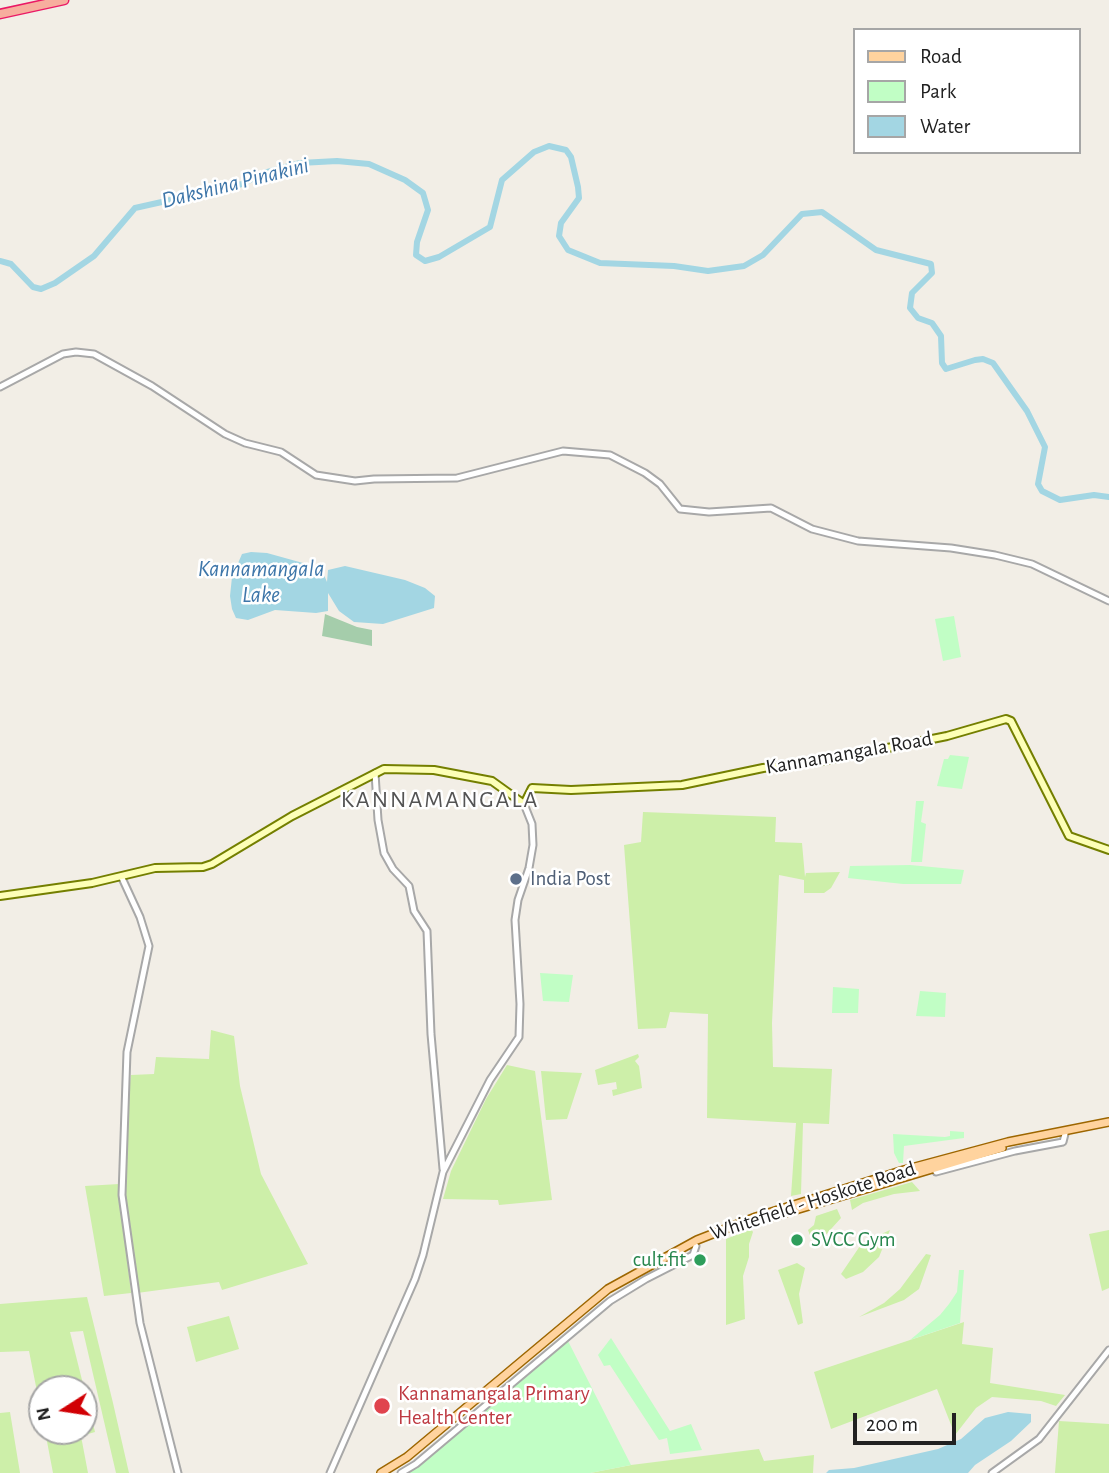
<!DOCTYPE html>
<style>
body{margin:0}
#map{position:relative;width:1109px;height:1473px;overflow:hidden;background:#f2eee6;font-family:"Alegreya Sans",sans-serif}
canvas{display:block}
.legend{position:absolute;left:853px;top:28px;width:228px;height:126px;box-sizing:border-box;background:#fff;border:2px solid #a6a6a6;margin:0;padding:9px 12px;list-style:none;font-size:21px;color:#212121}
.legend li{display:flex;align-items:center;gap:14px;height:35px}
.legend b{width:35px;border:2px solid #a6a6a6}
.north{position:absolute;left:28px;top:1375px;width:70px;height:70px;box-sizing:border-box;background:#fff;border:2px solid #a6a6a6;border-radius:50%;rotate:258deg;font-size:19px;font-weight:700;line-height:28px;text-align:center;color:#212121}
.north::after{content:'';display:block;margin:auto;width:24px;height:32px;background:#d10004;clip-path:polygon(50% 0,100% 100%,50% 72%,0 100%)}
.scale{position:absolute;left:853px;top:1413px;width:103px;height:32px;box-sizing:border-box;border:4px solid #212121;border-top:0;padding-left:9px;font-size:21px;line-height:24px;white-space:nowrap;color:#212121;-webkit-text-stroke:5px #fff;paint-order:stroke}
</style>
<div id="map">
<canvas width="1109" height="1473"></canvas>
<ul class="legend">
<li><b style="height:9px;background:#ffd39e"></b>Road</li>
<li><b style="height:19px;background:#c1fec5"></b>Park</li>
<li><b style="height:19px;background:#a3d6e3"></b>Water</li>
</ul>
<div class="north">N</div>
<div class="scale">200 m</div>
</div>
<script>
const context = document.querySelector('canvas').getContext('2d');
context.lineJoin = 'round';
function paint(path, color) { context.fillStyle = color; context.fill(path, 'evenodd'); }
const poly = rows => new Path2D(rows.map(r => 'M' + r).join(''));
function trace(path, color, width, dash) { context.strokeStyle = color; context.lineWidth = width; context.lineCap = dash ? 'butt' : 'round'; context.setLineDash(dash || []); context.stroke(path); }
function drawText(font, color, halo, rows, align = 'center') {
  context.font = font + ' "Alegreya Sans",sans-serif'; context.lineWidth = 5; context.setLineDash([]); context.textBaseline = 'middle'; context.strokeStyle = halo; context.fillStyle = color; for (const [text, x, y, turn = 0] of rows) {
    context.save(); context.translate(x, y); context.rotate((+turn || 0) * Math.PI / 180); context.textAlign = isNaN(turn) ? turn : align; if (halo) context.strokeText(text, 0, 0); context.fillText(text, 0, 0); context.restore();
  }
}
paint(poly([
 [643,812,776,817,775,842,802,843,805,877,806,873,840,872,831,888,824,893,804,893,804,880,779,875,772,1023,773,1067,832,1069,829,1124,803,1123,801,1194,791,1196,796,1123,707,1118,708,1014,670,1012,666,1028,638,1029,624,845,641,842],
 [211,1030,234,1036,240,1086,261,1174,308,1264,222,1290,219,1282,137,1293,124,1179,126,1114,131,1075,154,1074,156,1057,209,1059],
 [638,1054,639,1057,635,1061,639,1066,642,1088,613,1096,612,1090,617,1089,616,1082,598,1085,595,1070],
 [507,1065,535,1071,552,1200,499,1205,498,1200,443,1199,451,1171,486,1099],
 [541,1071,582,1073,567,1119,546,1120],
 [912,1182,920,1191,894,1194,863,1203,852,1210,850,1200],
 [119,1184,131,1293,104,1296,85,1186],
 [837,1209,841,1218,822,1239,812,1241,808,1230,814,1225,816,1216],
 [751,1229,753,1232,749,1244,749,1257,743,1276,745,1319,726,1325,726,1239],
 [890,1230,879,1257,863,1272,846,1279,841,1274,862,1243],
 [1109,1230,1109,1288,1102,1291,1089,1234],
 [926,1254,931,1255,919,1289,904,1300,859,1317,884,1303,900,1289],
 [797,1263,805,1268,799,1294,803,1323,798,1325,778,1270],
 [87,1297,113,1403,129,1473,116,1473,83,1331,70,1332,95,1432,81,1436,88,1473,53,1473,45,1431,84,1431,84,1389,42,1389,42,1417,29,1351,0,1352,0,1304],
 [229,1316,239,1349,196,1362,187,1327],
 [964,1322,962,1344,993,1348,990,1383,1065,1395,1056,1406,1041,1401,992,1397,976,1408,955,1435,937,1389,831,1429,814,1372],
 [10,1412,20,1473,0,1473,0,1413],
 [1059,1421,1109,1424,1109,1473,1055,1473],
 [759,1449,764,1461,814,1455,813,1473,590,1473,631,1465]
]), '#cdefa9');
paint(poly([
 [325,614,357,627,372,630,372,646,322,636]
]), '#a5cdab');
paint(poly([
 [954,616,961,657,943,661,935,619],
 [950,755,969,757,962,789,937,786,944,759,948,759],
 [916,801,924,801,921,822,926,824,922,862,911,862],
 [910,865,964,870,961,884,903,884,848,878,850,866],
 [540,973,573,975,569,1002,543,1001],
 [833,987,859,989,858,1013,832,1013],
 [920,991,946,993,945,1017,916,1016],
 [950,1131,964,1132,964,1138,904,1146,903,1163,899,1163,894,1153,893,1134,945,1137,950,1136],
 [959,1270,964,1270,960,1323,910,1340,940,1315,949,1304,957,1292],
 [611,1338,670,1431,691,1424,702,1450,670,1454,667,1438,659,1440,610,1365,604,1366,598,1355],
 [568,1341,631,1465,590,1473,405,1473]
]), '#c1fec5');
paint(poly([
 [251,552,267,553,321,568,327,582,328,570,345,566,405,580,425,588,435,596,434,608,383,624,354,622,339,611,328,593,328,611,316,613,275,610,248,620,236,618,232,609,230,596,232,577,242,554],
 [1008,1412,1031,1414,1031,1422,1011,1441,975,1465,968,1473,826,1473,829,1470,854,1468,938,1449,961,1439,985,1418]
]), '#a3d6e3');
trace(poly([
 [0,261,11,264,33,287,41,289,55,283,94,256,135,208,242,184,264,173,300,163,337,161,369,164,405,180,423,193,428,210,417,242,416,255,425,261,439,257,490,227,502,180,534,152,549,146,566,150,571,157,578,187,579,198,561,223,559,236,568,250,600,263,674,266,708,271,744,266,763,255,802,214,822,212,876,250,931,264,932,273,912,293,910,308,918,318,932,323,941,336,942,363,946,369,975,360,983,359,993,363,1027,411,1045,447,1038,484,1042,491,1060,500,1094,495,1109,497]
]), '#a3d6e3', 6);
const tertiary = poly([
 [0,387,63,354,76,352,94,354,152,386,225,434,245,443,281,452,316,475,355,481,374,479,457,478,563,451,610,455,645,473,660,484,680,509,709,512,771,508,812,529,858,541,951,548,995,555,1032,564,1109,601],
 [375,773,378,820,384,853,393,869,409,886,414,911,427,931,431,1034,443,1169],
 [122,878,140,917,149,946,127,1052,122,1195,140,1323,178,1473],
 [934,1168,936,1172,1015,1151,1063,1142,1065,1134],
 [330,1473,415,1279,423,1255,443,1172,490,1080,519,1037,520,1004,515,920,518,900,529,868,533,845,532,824,524,804],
 [401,1473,416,1464,610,1301,646,1279,693,1255,696,1246],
 [992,1473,1039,1439,1109,1350]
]);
const secondary = poly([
 [0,896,92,883,155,868,203,867,212,864,292,816,384,769,434,770,492,781,524,804,532,788,571,790,682,785,763,768,823,761,947,736,1006,719,1011,721,1069,836,1109,850]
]);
const primary = poly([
 [762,1220,1002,1148],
 [381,1473,407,1457,608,1289,697,1240,756,1217,904,1170,1008,1142,1109,1122]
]);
const trunk = poly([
 [0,14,64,0]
]);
trace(tertiary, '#a8a8a8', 9);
trace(secondary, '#747f00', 10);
trace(primary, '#9d6600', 10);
trace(trunk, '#ea1965', 11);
trace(tertiary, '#fff', 5);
trace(secondary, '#fdffb7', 6);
trace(primary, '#ffd39e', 7);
trace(trunk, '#f7ae9e', 8);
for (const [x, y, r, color] of [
 [516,879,7,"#5c6f8a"],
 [797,1240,7,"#2e9e5b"],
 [700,1260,7,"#2e9e5b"],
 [382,1406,9,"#e0444e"]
]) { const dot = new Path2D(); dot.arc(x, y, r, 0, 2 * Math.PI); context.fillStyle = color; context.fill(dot); trace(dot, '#fff', 2.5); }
drawText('21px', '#212121', '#fff', [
 ["Kannamangala Road",849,753,-10],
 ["Whitefield - Hoskote Road",813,1201,-18]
]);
drawText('21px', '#4e5e75', '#fff', [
 ["India Post",530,879]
], 'left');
drawText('21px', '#27864d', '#fff', [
 ["SVCC Gym",811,1240],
 ["cult.fit",686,1260,"right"]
], 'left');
drawText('21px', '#be3a42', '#fff', [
 ["Kannamangala Primary",398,1394],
 ["Health Center",398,1418]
], 'left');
drawText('italic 23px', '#3e76a9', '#fff', [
 ["Dakshina Pinakini",235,183,-14],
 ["Kannamangala",261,569],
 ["Lake",261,595]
]);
context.letterSpacing = '2px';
drawText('24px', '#545454', '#fff', [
 ["KANNAMANGALA",440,800]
]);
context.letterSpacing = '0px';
</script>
